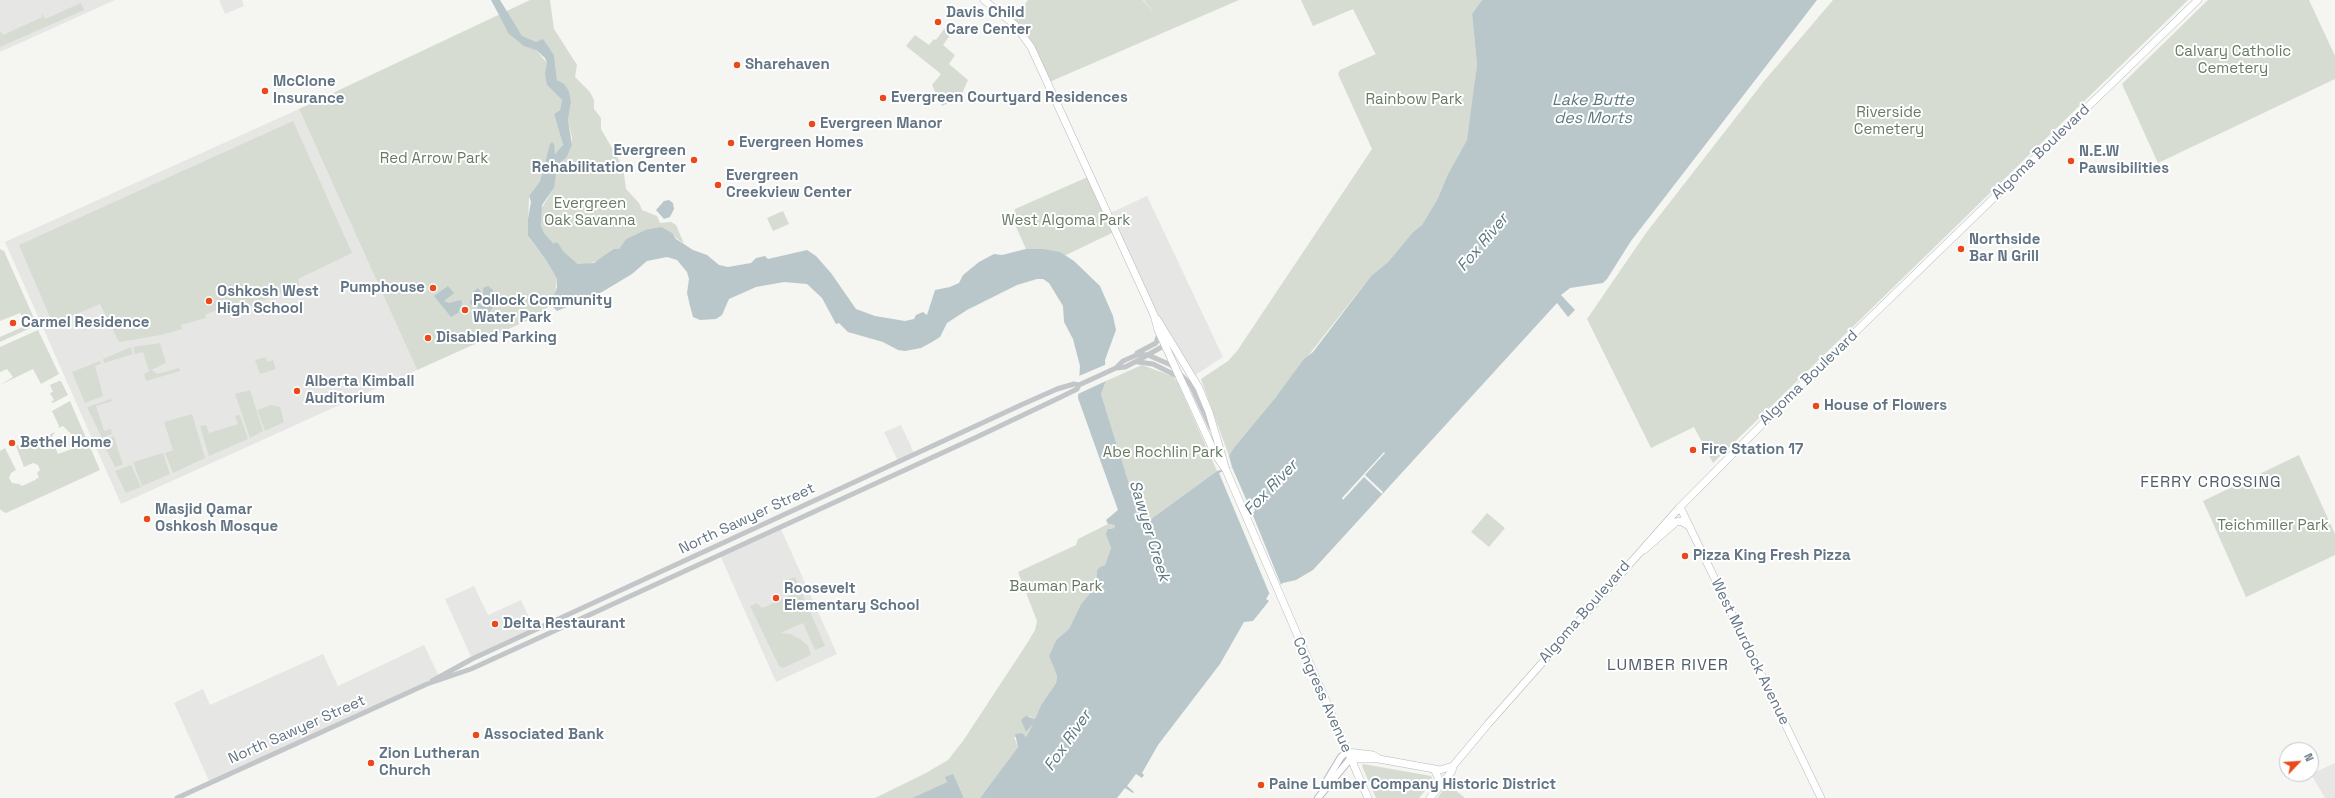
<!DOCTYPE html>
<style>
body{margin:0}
#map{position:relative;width:2335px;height:798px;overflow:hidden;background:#f5f5f1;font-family:"Space Grotesk",sans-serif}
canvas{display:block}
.north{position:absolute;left:2279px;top:742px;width:40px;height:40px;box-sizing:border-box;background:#fff;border:1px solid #c1c8ce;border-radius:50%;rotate:65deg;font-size:11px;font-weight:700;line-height:16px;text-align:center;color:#637584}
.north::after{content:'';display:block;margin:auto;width:14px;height:18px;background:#ea491c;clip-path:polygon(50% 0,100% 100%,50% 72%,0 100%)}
</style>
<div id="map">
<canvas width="2335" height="798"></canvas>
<div class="north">N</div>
</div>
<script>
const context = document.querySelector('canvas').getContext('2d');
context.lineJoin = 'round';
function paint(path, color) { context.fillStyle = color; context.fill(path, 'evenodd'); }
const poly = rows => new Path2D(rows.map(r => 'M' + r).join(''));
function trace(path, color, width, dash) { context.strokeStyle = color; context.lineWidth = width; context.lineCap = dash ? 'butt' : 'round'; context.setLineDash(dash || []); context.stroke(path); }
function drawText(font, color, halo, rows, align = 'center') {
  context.font = font + ' "Space Grotesk",sans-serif'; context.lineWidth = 4; context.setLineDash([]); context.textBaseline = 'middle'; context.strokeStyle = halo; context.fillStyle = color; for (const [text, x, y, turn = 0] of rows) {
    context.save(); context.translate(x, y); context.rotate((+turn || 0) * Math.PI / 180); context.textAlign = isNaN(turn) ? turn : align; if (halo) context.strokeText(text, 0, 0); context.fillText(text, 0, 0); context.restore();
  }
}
paint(poly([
 [0,0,115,0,0,52],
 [219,0,242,0,244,6,225,14],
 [299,109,417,370,121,504,5,242],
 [1147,196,1223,357,1194,376,1175,350,1108,214],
 [901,425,915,455,899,463,884,432],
 [780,527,837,654,776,682,720,555],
 [474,586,488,615,521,600,535,630,472,659,445,599],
 [424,645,439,676,210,783,174,703,203,689,210,705,323,654,338,686],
 [2335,763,2335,798,2325,798,2311,774]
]), '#e6e7e5');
paint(poly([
 [530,0,550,0,554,29,577,65,575,77,590,92,594,100,594,109,601,118,601,129,623,167,626,189,639,203,642,210,657,216,660,223,671,222,676,225,684,244,674,236,645,230,626,239,619,249,612,249,600,260,585,265,578,264,564,252,558,243,554,244,544,233,541,225,541,209,554,188,554,168,567,157,572,145,572,138,568,120,571,102,569,91,557,80,554,55,543,40,536,50,547,63,547,85,562,100,560,110,554,114,563,145,558,153,549,152,540,181,529,196,528,229,529,238,546,260,557,279,555,294,551,305,533,318,417,370,299,109],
 [1028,0,1143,0,1155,15,1144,0,1239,0,1047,83,1031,47,1012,23],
 [1301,0,1482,0,1472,14,1477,65,1472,109,1467,141,1447,176,1438,198,1422,225,1413,232,1388,262,1371,276,1229,456,1201,379,1228,361,1237,351,1372,149,1338,74,1340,70,1376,54,1375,53,1353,9,1313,26],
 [1833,0,2188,0,1713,463,1694,427,1651,448,1587,319,1646,233,1765,80],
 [2208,0,2309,0,2335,56,2335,79,2158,163,2122,84],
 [81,3,84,10,0,47,0,31,3,35,42,17,42,13,45,19],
 [950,21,957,26,943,45,955,55,949,64,968,80,960,98,942,106,932,85,941,74,906,46,915,35,929,45,934,39,936,40],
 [293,121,352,253,298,279,300,288,276,295,247,308,236,310,234,303,228,305,205,315,206,318,181,325,182,329,161,335,119,342,100,304,53,324,19,245],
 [1090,176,1116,231,1064,256,1043,249,1026,249,1013,220,1015,209],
 [783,211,789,224,773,231,767,218],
 [0,249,4,251,37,325,0,342,0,337,27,325,20,313,0,321],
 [38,330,59,374,41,384,33,369,0,385,13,377,7,369,0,372,0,347],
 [160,343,166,363,149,371,143,352,135,354,133,347],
 [131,347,133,354,104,363,103,359],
 [266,357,267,362,273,360,276,369,260,374,255,360],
 [100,361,101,364,95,366,103,396,85,403,72,372],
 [1142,365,1172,376,1177,381,1217,471,1151,519,1147,519,1131,490,1101,394,1106,381],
 [179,368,180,371,146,381,144,374,152,370,157,374],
 [59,381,61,381,68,395,53,403,51,402,54,400,50,393,53,392,50,385],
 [250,390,263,431,250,438,235,394],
 [111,399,112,401,96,406,104,431,111,429,112,434,102,438,87,407],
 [70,401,100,470,6,513,2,511,0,509,0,451,5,448,16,470,11,473,9,478,12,483,19,484,22,486,35,480,39,477,37,473,40,470,38,465,33,463,24,467,16,446,37,437,40,439,55,432,51,438,58,454,72,449,71,441,73,438,71,434,63,426,58,428,59,426,52,411],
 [271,405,280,407,284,422,265,431,257,410],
 [192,414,205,458,173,473,165,453,173,450,164,422],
 [240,415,248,439,209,456,200,426,206,425,209,433,238,424,235,416],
 [114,436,123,465,115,467,102,441],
 [163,453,170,474,142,486,133,462],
 [2299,455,2335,534,2335,555,2246,597,2203,501],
 [131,465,141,487,126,493,115,471],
 [1487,513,1505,528,1489,547,1471,532],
 [1108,524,1115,525,1114,528,1110,528,1111,548,1105,565,1097,570,1096,586,1081,604,1069,629,1056,640,1049,656,1057,676,1056,683,1041,705,1035,719,1029,716,1026,732,1033,724,1026,737,1014,737,1018,747,980,798,964,798,960,789,947,782,912,798,875,798,926,773,948,760,963,741,1026,645,1035,630,1037,621,1018,572,1076,545,1078,539],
 [795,577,825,646,815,650,803,623,780,633,790,634,800,639,808,646,811,655,783,668,779,666,750,606,757,603,762,608,793,594,787,580],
 [1363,764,1431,776,1433,781,1419,798,1376,798,1362,766],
 [1447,785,1449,785,1465,798,1437,798]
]), '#d6dcd2');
paint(poly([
 [491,0,500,0,522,36,536,42,543,39,554,55,557,80,564,84,569,91,571,102,568,120,572,145,567,157,554,168,556,174,554,188,542,205,541,225,544,233,554,244,555,242,558,243,564,252,578,264,594,263,613,249,619,249,626,239,645,230,661,227,672,233,676,239,693,250,707,255,719,265,728,267,751,263,756,258,765,256,768,259,807,250,816,256,831,273,856,309,875,316,905,321,914,319,916,315,923,312,927,315,935,290,950,287,959,283,963,275,979,262,994,254,1002,255,1026,249,1043,249,1060,252,1074,261,1100,286,1113,316,1116,330,1105,360,1106,381,1101,394,1131,490,1147,519,1151,519,1217,471,1232,467,1229,456,1234,448,1275,398,1304,359,1313,352,1371,276,1388,262,1413,232,1422,225,1438,198,1447,176,1467,140,1477,65,1472,14,1482,0,1817,0,1631,241,1607,279,1603,283,1570,288,1561,295,1575,310,1568,317,1557,303,1313,570,1296,580,1283,583,1269,594,1266,599,1269,601,1253,621,1244,622,1220,664,1158,745,1142,773,1144,775,1142,778,1136,774,1127,786,1134,792,1133,793,1125,788,1117,798,980,798,1018,747,1015,734,1022,733,1026,737,1033,724,1026,732,1021,720,1026,716,1035,719,1041,705,1056,683,1057,676,1049,656,1056,640,1069,629,1081,604,1096,586,1097,570,1100,567,1105,565,1111,548,1106,534,1108,529,1114,528,1115,525,1108,524,1106,520,1118,510,1078,398,1080,366,1073,339,1064,322,1063,306,1049,283,1043,279,1037,279,1017,285,967,310,947,323,940,337,932,342,921,348,905,351,898,350,883,342,848,332,839,323,836,324,822,298,807,284,784,282,756,287,729,299,722,315,716,319,700,320,693,317,690,306,687,293,689,279,687,272,677,260,667,257,647,261,632,274,602,292,557,311,551,305,557,287,557,279,546,260,528,236,528,219,531,202,529,196,540,181,550,144,552,142,554,144,555,154,563,145,554,114,560,110,562,100,547,85,545,74,547,63,545,58,536,50,524,46,509,34],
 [669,200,673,203,674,209,670,217,664,219,656,210,664,201],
 [448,286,454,293,444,301,449,303,461,300,462,303,458,313,451,317,434,296],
 [488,286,493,290,491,296,493,307,485,319,479,321,475,314,480,309,470,304,470,300,474,300,483,306,483,298,477,298,473,292,478,288,483,295,483,288],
 [953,774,964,798,912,798,947,782,945,777]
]), '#b9c7cb');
paint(poly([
 [1107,364,1106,381,1078,394,1079,376],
 [1384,452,1385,453,1365,475,1383,492,1382,494,1364,477,1343,500,1342,498],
 [1232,467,1249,506,1253,505,1255,511,1252,513,1282,587,1270,595,1219,473]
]), '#f5f5f1');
const secondary = poly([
 [1324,785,1341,757,1347,752],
 [1318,798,1350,759]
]);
const primary = poly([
 [984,0,1015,25,1031,47,1154,315,1158,330,1215,454,1226,470],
 [1157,319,1199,388,1209,412,1226,470,1368,798],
 [1680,507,1821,798],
 [1644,550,1676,522,1681,521,1689,526],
 [1347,752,1373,755,1379,759],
 [1350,759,1379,759,1440,770,1453,766],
 [1434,769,1438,777,1437,789],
 [1430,798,1452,771,1453,766,1488,724,1680,507,1810,376,2198,0]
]);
trace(secondary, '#b4babe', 8);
trace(primary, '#b5b9bd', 8);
trace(poly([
 [1137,353,1156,343,1159,334],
 [1138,362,1153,364,1179,377],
 [1116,368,1123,361,1139,354,1148,355,1171,365,1191,385,1211,428],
 [432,681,472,659,1021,405,1057,389,1074,384,1079,385],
 [177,798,427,684,471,669,600,610,979,436,1061,397,1077,389,1079,385,1116,368,1125,367,1137,361,1167,344]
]), '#c2c6c9', 5);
trace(secondary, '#fff', 6);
trace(primary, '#fff', 7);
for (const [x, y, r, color] of [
 [938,22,4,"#ea491c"],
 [737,65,4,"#ea491c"],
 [265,91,4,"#ea491c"],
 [883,98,4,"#ea491c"],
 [812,124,4,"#ea491c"],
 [731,143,4,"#ea491c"],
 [694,160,4,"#ea491c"],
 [2071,161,4,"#ea491c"],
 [718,185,4,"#ea491c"],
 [1961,249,4,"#ea491c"],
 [433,288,4,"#ea491c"],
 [209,301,4,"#ea491c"],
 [465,310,4,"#ea491c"],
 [13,323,4,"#ea491c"],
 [428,338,4,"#ea491c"],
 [297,391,4,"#ea491c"],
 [1816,406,4,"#ea491c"],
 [12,443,4,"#ea491c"],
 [1693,450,4,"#ea491c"],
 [147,519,4,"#ea491c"],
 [1685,556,4,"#ea491c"],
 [776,598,4,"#ea491c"],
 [495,624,4,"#ea491c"],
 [476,735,4,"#ea491c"],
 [371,763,4,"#ea491c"],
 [1261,785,4,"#ea491c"]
]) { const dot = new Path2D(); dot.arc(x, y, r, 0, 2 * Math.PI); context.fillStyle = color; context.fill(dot); trace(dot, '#fff', 1.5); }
drawText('bold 15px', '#637584', '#fff', [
 ["Davis Child",946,13],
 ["Care Center",946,30],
 ["Sharehaven",745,65],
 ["McClone",273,82],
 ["Insurance",273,99],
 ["Evergreen Courtyard Residences",891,98],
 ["Evergreen Manor",820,124],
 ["Evergreen Homes",739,143],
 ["Evergreen",686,151,"right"],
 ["Rehabilitation Center",686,168,"right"],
 ["N.E.W",2079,152],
 ["Pawsibilities",2079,169],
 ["Evergreen",726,176],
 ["Creekview Center",726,193],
 ["Northside",1969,240],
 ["Bar N Grill",1969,257],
 ["Pumphouse",425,288,"right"],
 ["Oshkosh West",217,292],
 ["High School",217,309],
 ["Pollock Community",473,301],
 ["Water Park",473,318],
 ["Carmel Residence",21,323],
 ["Disabled Parking",436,338],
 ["Alberta Kimball",305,382],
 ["Auditorium",305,399],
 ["House of Flowers",1824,406],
 ["Bethel Home",20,443],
 ["Fire Station 17",1701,450],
 ["Masjid Qamar",155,510],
 ["Oshkosh Mosque",155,527],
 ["Pizza King Fresh Pizza",1693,556],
 ["Roosevelt",784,589],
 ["Elementary School",784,606],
 ["Delta Restaurant",503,624],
 ["Associated Bank",484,735],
 ["Zion Lutheran",379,754],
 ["Church",379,771],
 ["Paine Lumber Company Historic District",1269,785]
], 'left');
drawText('15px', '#677a62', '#fff', [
 ["Calvary Catholic",2233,52],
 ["Cemetery",2233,69],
 ["Rainbow Park",1414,100],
 ["Riverside",1889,113],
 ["Cemetery",1889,130],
 ["Red Arrow Park",434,159],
 ["Evergreen",590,204],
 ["Oak Savanna",590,221],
 ["West Algoma Park",1066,221],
 ["Abe Rochlin Park",1163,453],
 ["Teichmiller Park",2273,526],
 ["Bauman Park",1056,587]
]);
drawText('15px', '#637584', '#fff', [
 ["Algoma Boulevard",2041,152,-44],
 ["Algoma Boulevard",1809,378,-44],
 ["North Sawyer Street",747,519,-25],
 ["Algoma Boulevard",1585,612,-49],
 ["West Murdock Avenue",1750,652,64],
 ["Congress Avenue",1322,695,66],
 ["North Sawyer Street",297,730,-24]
]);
drawText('italic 16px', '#5e7881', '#fff', [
 ["Lake Butte",1593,101],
 ["des Morts",1593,119],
 ["Fox River",1483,243,-50],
 ["Fox River",1271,488,-46],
 ["Sawyer Creek",1149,531,73],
 ["Fox River",1068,741,-55]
]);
context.letterSpacing = '1px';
drawText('16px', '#515e68', '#fff', [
 ["FERRY CROSSING",2211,483],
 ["LUMBER RIVER",1668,666]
]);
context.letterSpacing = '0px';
</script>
